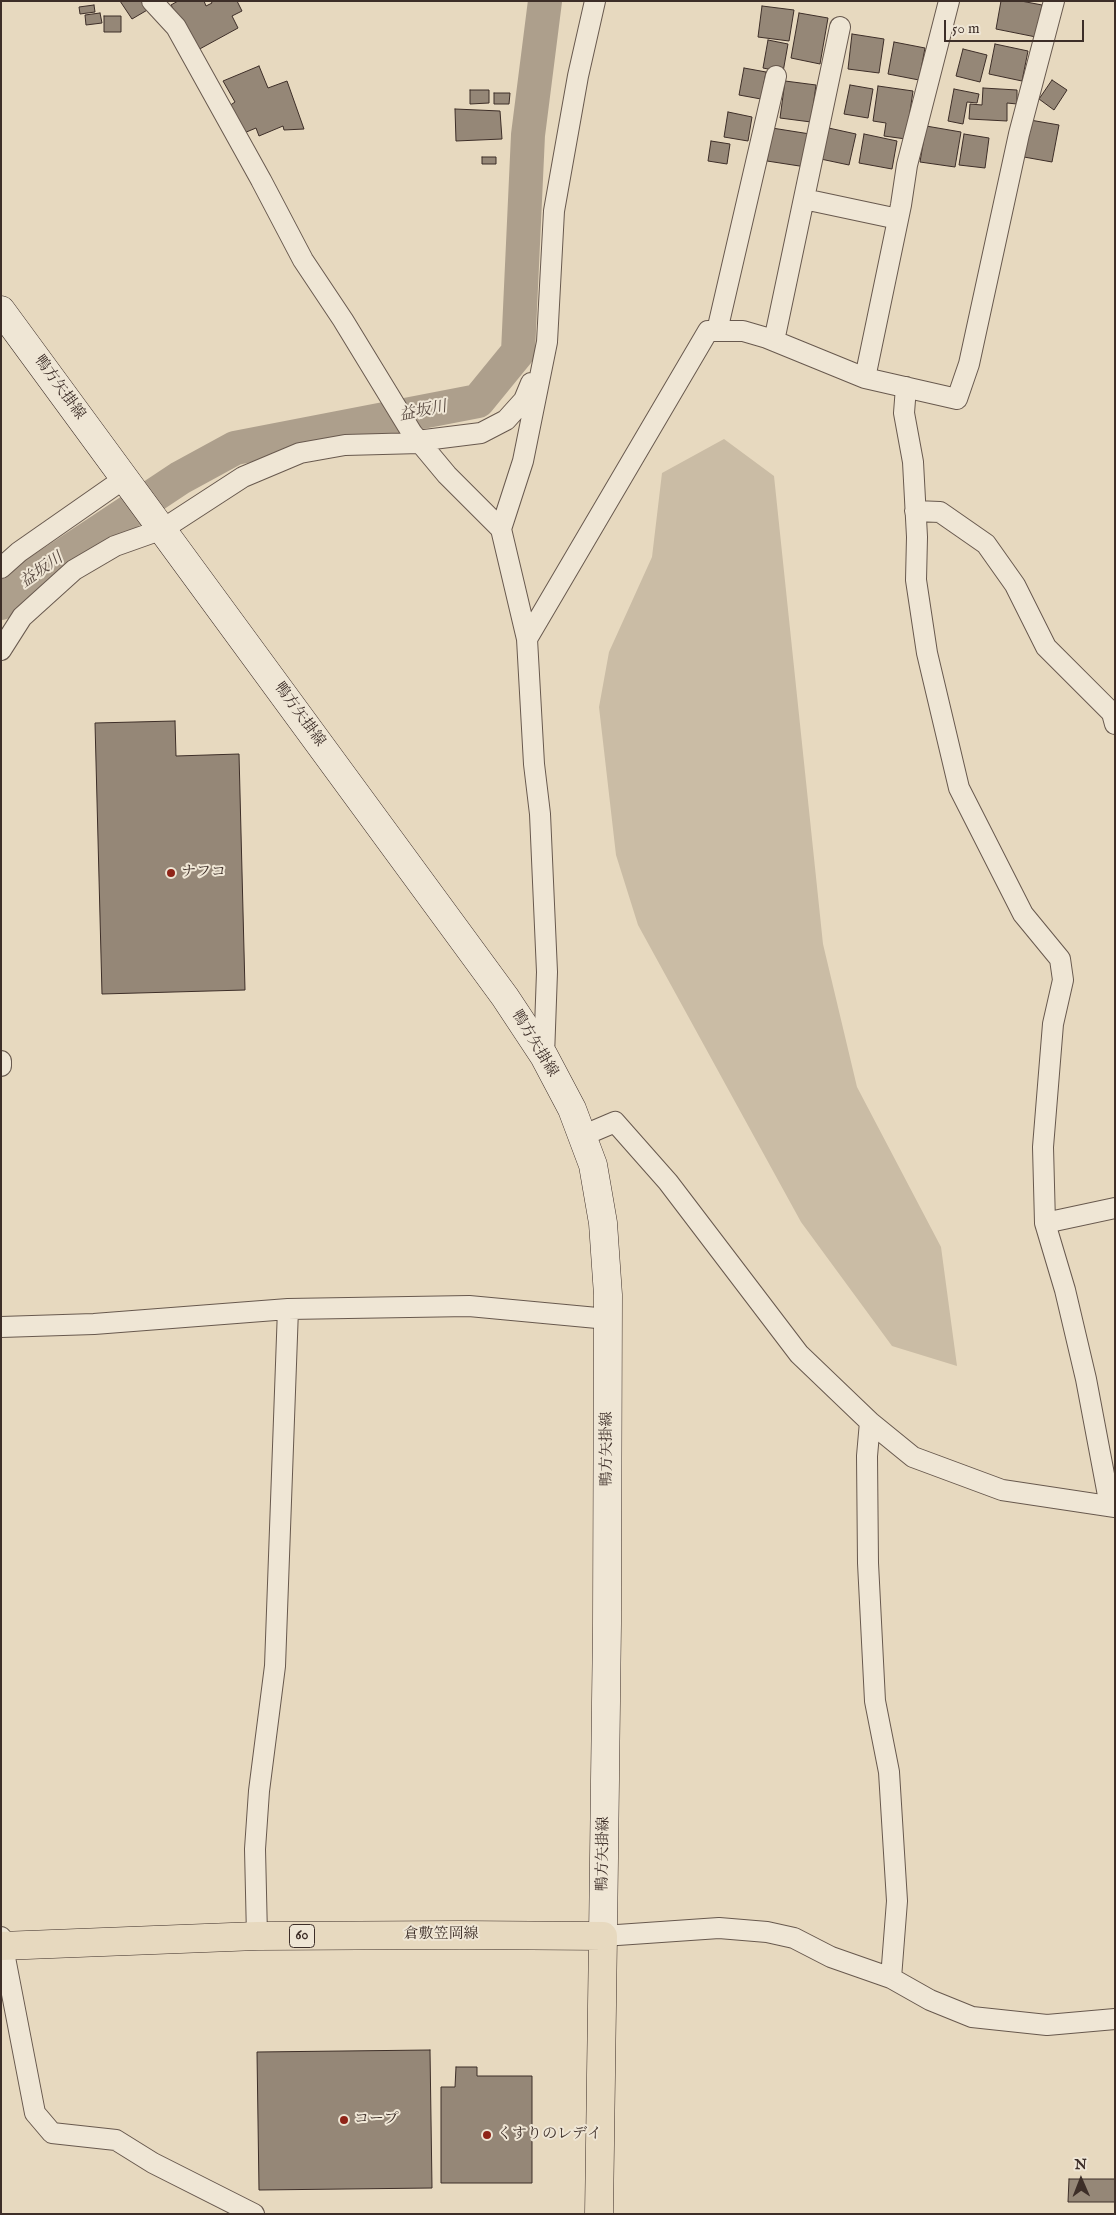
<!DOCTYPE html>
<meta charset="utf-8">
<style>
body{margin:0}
#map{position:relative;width:1116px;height:2215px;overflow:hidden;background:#e7d9bf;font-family:"IM FELL English",serif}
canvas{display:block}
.frame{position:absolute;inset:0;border:2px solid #3d2e28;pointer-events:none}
.north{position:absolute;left:1056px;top:2155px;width:50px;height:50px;-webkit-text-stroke:4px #efe6d5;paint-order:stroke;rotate:359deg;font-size:14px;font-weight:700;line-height:20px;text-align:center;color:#3d2e28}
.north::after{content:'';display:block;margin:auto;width:18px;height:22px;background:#3d2e28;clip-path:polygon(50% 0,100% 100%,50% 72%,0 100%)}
.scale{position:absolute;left:944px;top:20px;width:140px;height:22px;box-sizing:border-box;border:2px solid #3d2e28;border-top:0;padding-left:6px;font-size:15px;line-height:18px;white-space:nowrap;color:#3d2e28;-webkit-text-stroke:4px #efe6d5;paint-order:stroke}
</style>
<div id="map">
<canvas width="1116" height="2215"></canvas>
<div class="frame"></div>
<div class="north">N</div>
<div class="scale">50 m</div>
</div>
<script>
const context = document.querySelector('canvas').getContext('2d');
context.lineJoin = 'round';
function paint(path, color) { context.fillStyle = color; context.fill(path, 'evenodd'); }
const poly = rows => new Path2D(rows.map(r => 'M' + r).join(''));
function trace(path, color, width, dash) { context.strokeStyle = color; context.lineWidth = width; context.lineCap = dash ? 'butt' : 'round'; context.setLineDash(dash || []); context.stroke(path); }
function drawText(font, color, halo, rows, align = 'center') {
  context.font = font + ' "IM FELL English","Noto Serif JP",serif'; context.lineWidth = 4; context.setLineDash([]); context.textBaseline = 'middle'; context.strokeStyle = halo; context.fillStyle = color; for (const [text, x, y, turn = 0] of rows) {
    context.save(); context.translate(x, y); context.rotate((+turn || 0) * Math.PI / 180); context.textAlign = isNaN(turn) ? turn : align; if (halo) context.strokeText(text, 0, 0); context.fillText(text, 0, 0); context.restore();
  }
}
paint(poly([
 [724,439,774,476,823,944,857,1087,941,1247,957,1366,892,1346,801,1222,638,925,616,855,599,707,609,652,652,557,662,473]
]), '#cabca5');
trace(poly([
 [1,603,25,581,180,478,235,448,478,401,518,352,528,135,545,1]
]), '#ad9f8c', 34);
const building = poly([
 [120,1,144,1,149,9,132,19,120,1],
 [178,1,204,1,206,6,212,3,211,1,237,1,242,11,232,16,238,28,196,51,171,5,178,1],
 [1001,1,1021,1,1042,5,1036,37,996,29,1001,1],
 [94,5,95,12,80,14,79,7,94,5],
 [762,6,794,10,789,41,758,37,762,6],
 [100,13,102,23,86,25,85,15,100,13],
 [799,13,828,18,820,64,791,58,799,13],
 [104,16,121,16,121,32,104,32,104,16],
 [852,34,884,39,879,73,848,69,852,34],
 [768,40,788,44,783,72,763,68,768,40],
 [894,42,925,48,919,80,888,74,894,42],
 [995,44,1028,51,1022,81,989,74,995,44],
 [963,49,987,55,980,82,956,76,963,49],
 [259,66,268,88,287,81,304,129,284,130,283,126,259,136,256,128,244,133,226,108,235,102,223,81,259,66],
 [744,68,766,72,761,99,739,95,744,68],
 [1052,80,1067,90,1054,110,1039,99,1052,80],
 [785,81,816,85,811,122,780,118,785,81],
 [850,85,873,89,868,118,844,114,850,85],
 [878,86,913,91,906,139,884,136,886,123,873,121,878,86],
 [983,88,1017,90,1017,104,1007,103,1007,121,969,119,970,104,982,105,983,88],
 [954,89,979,94,977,103,967,102,963,124,948,121,954,89],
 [470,90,489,90,489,103,470,104,470,90],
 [494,93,510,93,509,104,494,104,494,93],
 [455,109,500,111,502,139,456,141,455,109],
 [728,112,752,117,748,141,724,137,728,112],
 [1030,120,1059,125,1052,162,1024,157,1030,120],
 [926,126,961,132,955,167,920,162,926,126],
 [824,127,856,134,849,165,816,158,824,127],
 [772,128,810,134,806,167,767,161,772,128],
 [864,134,897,141,892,169,859,163,864,134],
 [964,134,989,138,985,168,959,165,964,134],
 [711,141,730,144,727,164,708,161,711,141],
 [482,157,496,157,496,164,482,164,482,157],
 [175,721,176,756,239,754,245,990,102,994,95,723,175,721],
 [430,2050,432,2188,259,2190,257,2052,430,2050],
 [456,2067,477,2067,477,2076,532,2076,532,2183,441,2183,441,2087,455,2087,456,2067],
 [1069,2179,1115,2179,1115,2202,1068,2202,1069,2179]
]);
paint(building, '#958777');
trace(building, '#3d2e28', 1);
const minor = poly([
 [152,1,176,27,261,180,303,260,343,320,412,433,447,475,501,529,527,639,534,764,540,814,547,972,544,1056],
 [804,199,898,219],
 [717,331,776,76],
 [774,341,840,27],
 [865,378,901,205,907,165,949,1],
 [906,387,904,413,913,462,917,537,916,580,927,653,959,788,1023,914,1060,959,1063,980,1053,1024,1043,1147,1045,1223,1065,1290,1086,1379,1110,1506],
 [417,441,481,433,506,420,524,400,531,383],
 [915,511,940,512,986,544,1015,585,1046,647,1112,713,1115,724],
 [501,529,523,461,547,342,554,211,578,76,595,1],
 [1,568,19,552,125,478],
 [527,639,708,331,743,331,767,338,865,378,957,399,969,364,1019,134,1054,1],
 [1,650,22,617,74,570,115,546,163,529,243,477,300,453,345,445,420,443],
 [1,1061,1,1066],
 [582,1136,615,1122,668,1182,799,1354,870,1422,913,1457,1002,1490,1115,1507],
 [1045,1223,1115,1208],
 [1,1327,94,1324,288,1309,469,1306,608,1319],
 [870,1422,867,1456,868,1563,875,1701,889,1772,897,1901,891,1978],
 [257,1936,255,1849,259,1791,275,1666,288,1309],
 [603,1936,719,1928,767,1932,794,1938,831,1957,891,1978,930,2000,972,2017,1047,2025,1115,2019],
 [1,1937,35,2113,52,2133,116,2140,153,2163,254,2214]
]);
const secondary = poly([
 [1,310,505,997,544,1056,572,1109,593,1165,603,1223,608,1295,607,1624,603,1936]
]);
const primary = poly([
 [1,1946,257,1936,459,1935,603,1936,599,2214]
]);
trace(minor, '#68594e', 22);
trace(secondary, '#3d2e28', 29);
trace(primary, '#3d2e28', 29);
trace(minor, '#efe6d5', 20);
trace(secondary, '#efe6d5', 28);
trace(primary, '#e7d9bf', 28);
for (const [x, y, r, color] of [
 [171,873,5,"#8f2418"],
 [344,2120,5,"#8f2418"],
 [487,2135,5,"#8f2418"]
]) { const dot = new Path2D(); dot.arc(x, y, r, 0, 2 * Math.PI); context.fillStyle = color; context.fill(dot); trace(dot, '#efe6d5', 2); }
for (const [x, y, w] of [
 [302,1936,25]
]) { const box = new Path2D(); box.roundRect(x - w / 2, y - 11.5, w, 23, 4); context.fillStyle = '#efe6d5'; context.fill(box); trace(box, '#3d2e28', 1); }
drawText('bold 14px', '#3d2e28', null, [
 ["60",302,1936]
]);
drawText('15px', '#3d2e28', '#efe6d5', [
 ["鴨方矢掛線",59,388,54],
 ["鴨方矢掛線",299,715,54],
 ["鴨方矢掛線",534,1044,59],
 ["鴨方矢掛線",608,1449,-90],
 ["鴨方矢掛線",604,1854,-89],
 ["倉敷笠岡線",441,1935]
]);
drawText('15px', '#3d2e28', '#efe6d5', [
 ["ナフコ",181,873],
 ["コープ",354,2120],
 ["くすりのレデイ",497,2135]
], 'left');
drawText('italic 16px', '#594a41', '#efe6d5', [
 ["益坂川",423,412,-11],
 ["益坂川",42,571,-35]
]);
</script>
